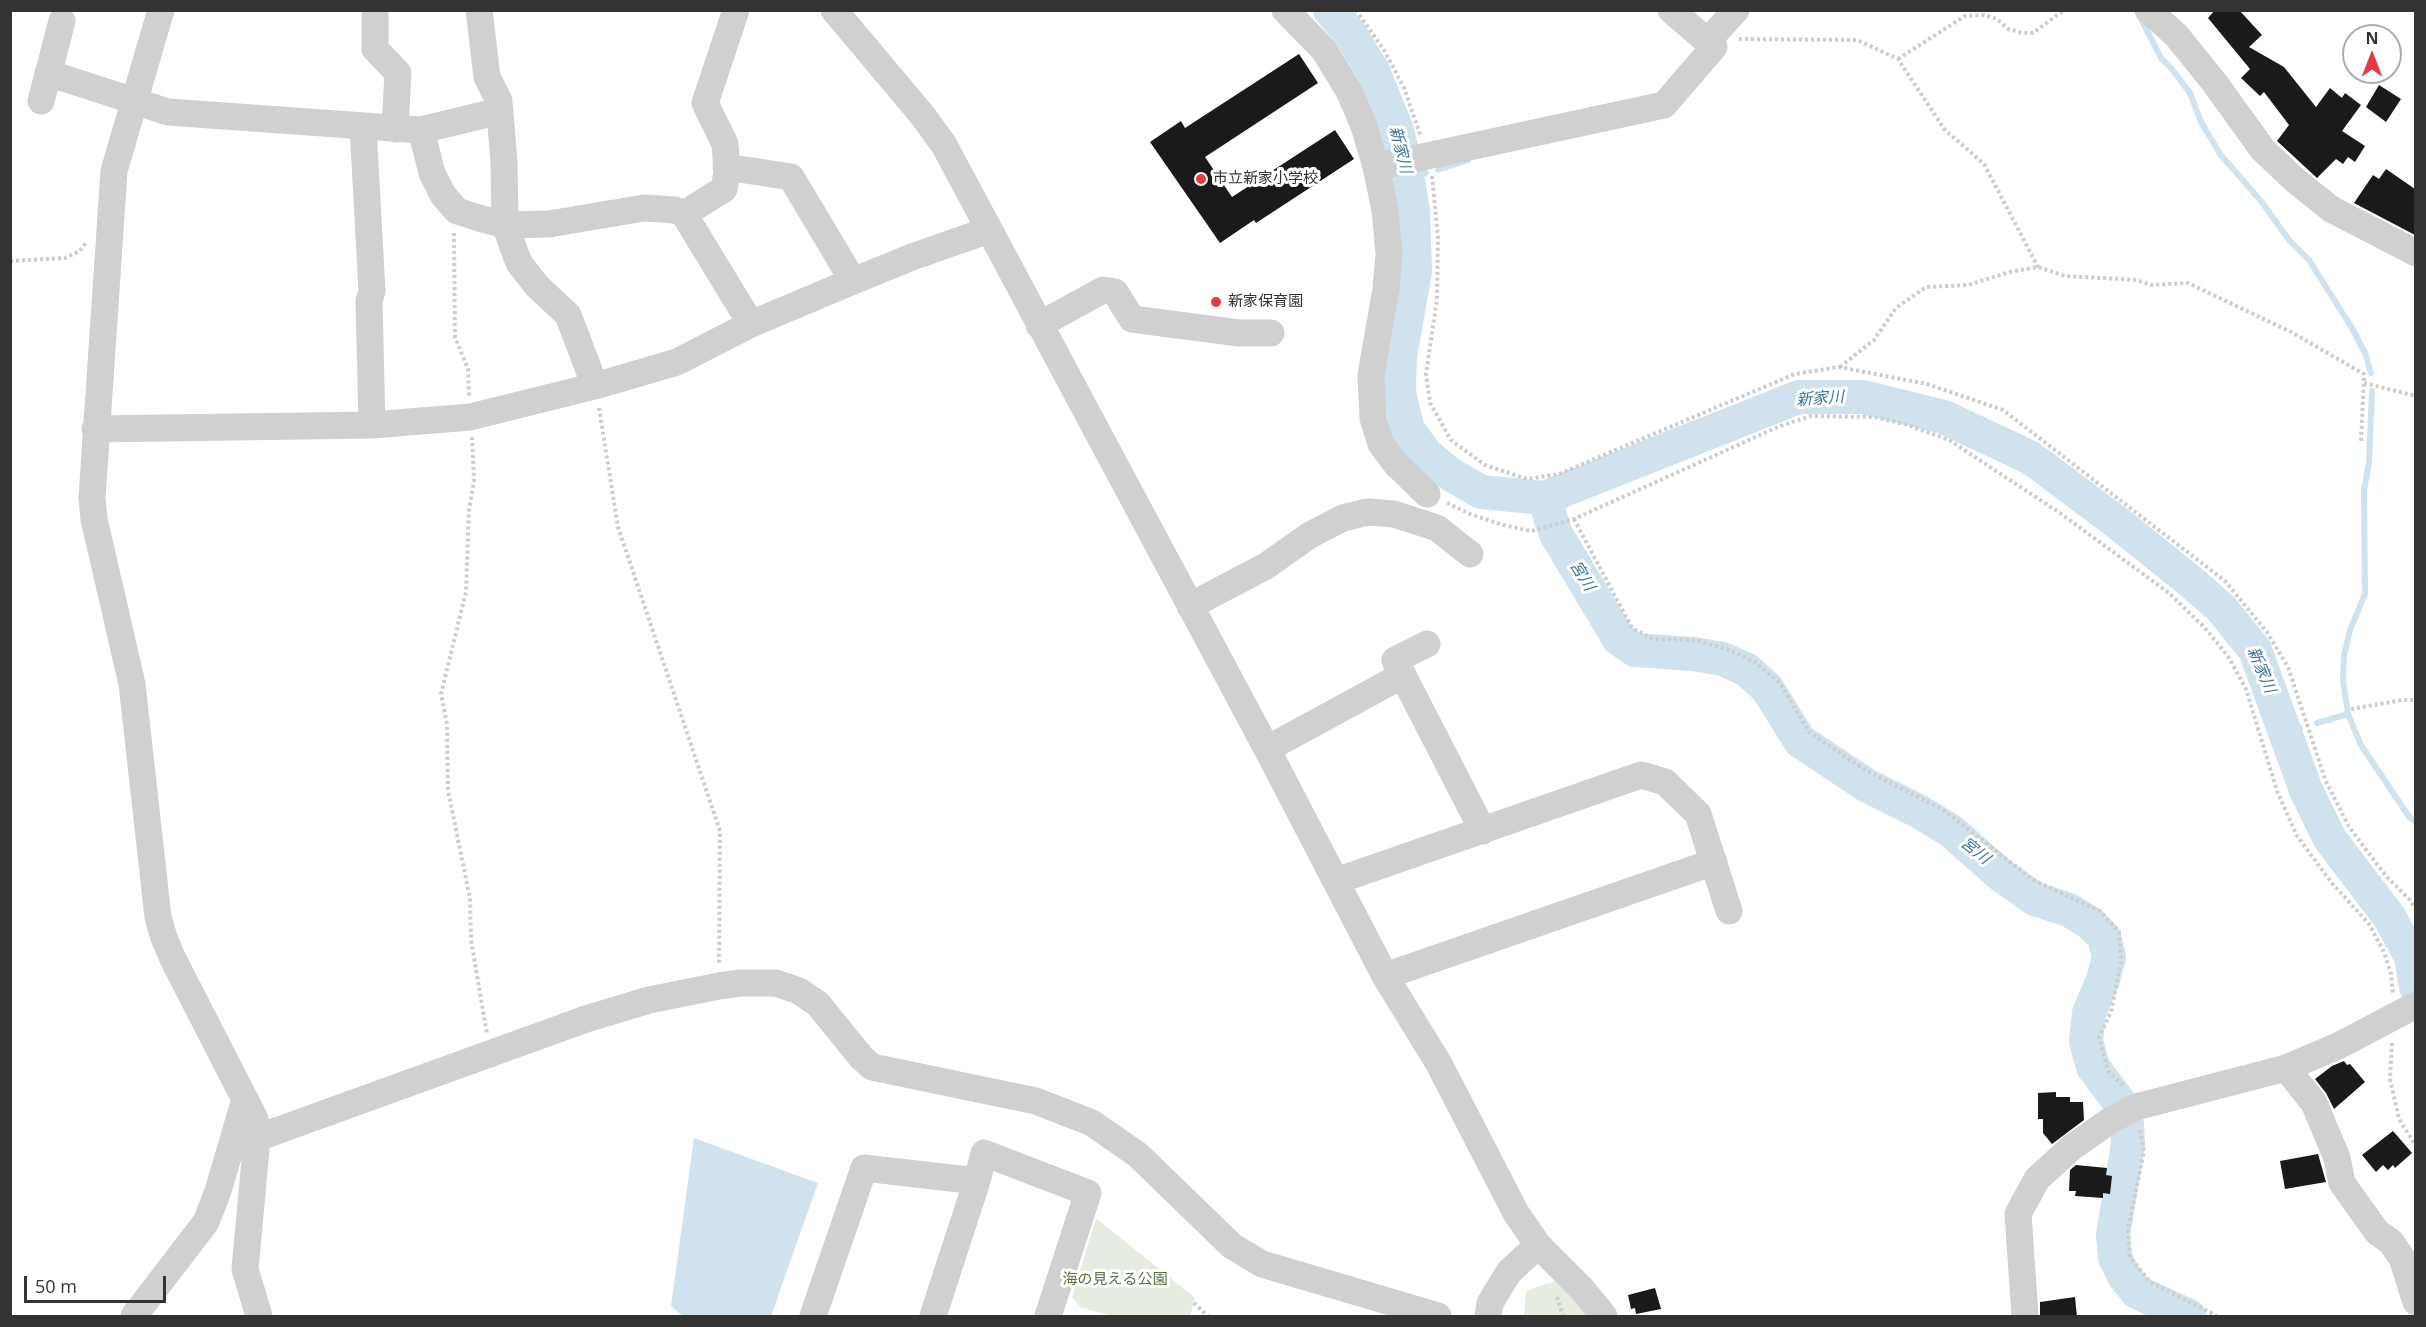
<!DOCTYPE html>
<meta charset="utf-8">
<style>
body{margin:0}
#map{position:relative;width:2426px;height:1327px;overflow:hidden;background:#fff;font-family:"Open Sans",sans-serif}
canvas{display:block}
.frame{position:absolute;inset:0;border:12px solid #333;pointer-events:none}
.north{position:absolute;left:2342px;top:24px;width:60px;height:60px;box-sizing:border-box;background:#fff;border:2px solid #adadad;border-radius:50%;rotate:0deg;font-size:16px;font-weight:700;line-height:24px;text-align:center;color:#333}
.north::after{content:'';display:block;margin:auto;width:21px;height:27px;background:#e63946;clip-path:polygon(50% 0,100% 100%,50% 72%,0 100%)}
.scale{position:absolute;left:24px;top:1276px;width:142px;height:27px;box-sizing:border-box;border:3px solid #333;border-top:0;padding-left:8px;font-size:18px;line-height:21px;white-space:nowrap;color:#333;-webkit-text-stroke:4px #fff;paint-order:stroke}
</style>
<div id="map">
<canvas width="2426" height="1327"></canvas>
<div class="frame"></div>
<div class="north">N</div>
<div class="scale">50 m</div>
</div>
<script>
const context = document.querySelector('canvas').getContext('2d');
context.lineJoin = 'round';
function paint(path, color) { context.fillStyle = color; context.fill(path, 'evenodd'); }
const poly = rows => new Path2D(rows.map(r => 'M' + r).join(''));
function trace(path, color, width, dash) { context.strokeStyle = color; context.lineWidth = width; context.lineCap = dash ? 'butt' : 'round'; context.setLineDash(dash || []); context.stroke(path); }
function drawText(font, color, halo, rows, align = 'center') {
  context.font = font + ' "Open Sans","Noto Sans JP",sans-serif'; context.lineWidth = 6; context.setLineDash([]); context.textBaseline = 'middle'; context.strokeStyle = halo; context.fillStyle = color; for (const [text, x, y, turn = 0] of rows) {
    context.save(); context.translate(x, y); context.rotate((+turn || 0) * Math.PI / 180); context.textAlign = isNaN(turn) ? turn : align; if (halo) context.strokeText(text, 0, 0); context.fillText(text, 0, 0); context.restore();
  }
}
paint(poly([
 [1096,1218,1195,1298,1190,1316,1113,1316,1081,1308,1072,1297],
 [1563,1278,1593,1316,1524,1316,1526,1291]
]), '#e6ecdf');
paint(poly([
 [694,1138,818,1183,771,1316,683,1316,671,1306]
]), '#cfe2ee');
trace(poly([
 [2140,17,2161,58,2171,68,2190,93,2201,122,2220,154,2261,201,2289,240,2309,260,2352,328,2365,353,2371,373],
 [1438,170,1468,160],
 [1408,179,1426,173],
 [2372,391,2369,463,2364,491,2365,594,2350,630,2344,655,2343,681,2348,714,2361,745,2410,818,2416,822],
 [2317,723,2348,714],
 [2285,732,2300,728]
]), '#cfe2ee', 6);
trace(poly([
 [1330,10,1349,32,1373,71,1397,130,1405,163,1413,210,1415,272,1400,356,1399,393,1408,430,1427,455,1450,474,1481,492,1544,498,1799,397,1863,397,1944,417,2031,458,2119,524,2190,581,2221,608,2255,650,2306,790,2330,839,2390,918,2411,957,2416,987],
 [1544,498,1556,534,1619,639,1635,650,1693,654,1723,659,1747,670,1767,688,1800,741,1866,785,1920,812,1951,831,2001,875,2035,899,2069,910,2090,923,2104,937,2109,957,2103,980,2089,1013,2086,1041,2093,1067,2120,1103,2127,1124,2128,1144,2113,1235,2115,1258,2124,1276,2137,1292,2189,1316]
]), '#cfe2ee', 34);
paint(poly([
 [2215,10,2239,10,2262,35,2249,47,2284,67,2316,107,2330,88,2342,98,2345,93,2361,105,2342,131,2365,146,2355,162,2348,157,2343,164,2336,159,2317,178,2277,141,2289,125,2264,92,2260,96,2241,78,2250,69,2208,18],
 [1299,54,1318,83,1205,157,1232,197,1335,130,1354,159,1256,223,1254,220,1220,243,1150,142,1181,121,1185,128],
 [2379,85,2401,99,2386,122,2366,107],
 [2386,169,2415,189,2415,235,2354,203,2373,175,2379,179],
 [2344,1061,2347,1065,2350,1064,2365,1082,2334,1109,2326,1093,2315,1079,2332,1066],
 [2056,1092,2056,1097,2070,1097,2070,1102,2083,1102,2084,1120,2052,1144,2043,1133,2043,1119,2038,1119,2038,1093],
 [2393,1131,2412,1153,2395,1168,2393,1165,2388,1170,2383,1165,2376,1172,2362,1155],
 [2318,1154,2326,1182,2285,1189,2280,1161],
 [2076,1165,2107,1168,2106,1175,2112,1176,2110,1194,2103,1193,2103,1198,2075,1196,2076,1191,2069,1191,2070,1170],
 [1655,1288,1661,1309,1636,1314,1635,1308,1631,1309,1628,1295],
 [2075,1297,2077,1317,2040,1317,2040,1302]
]), '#1a1a1a');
trace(poly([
 [1356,10,1384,50,1404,88,1421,137],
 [1739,39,1857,40,1898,59,1945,130,1984,164,2038,267],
 [1898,59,1965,16,1984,15,1997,19,2008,29,2022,33,2033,33,2064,10],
 [1432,176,1438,237,1437,299,1426,374,1430,403,1451,440,1485,465,1527,479,1559,474,1795,374,1839,367,1927,384,2003,410,2225,581,2267,632,2288,667,2325,779,2349,827,2386,876,2410,900,2416,910],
 [454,233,455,337,468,369,469,397],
 [10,261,65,258,80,251,87,241],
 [1840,367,1874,340,1896,308,1926,287,1968,285,2010,272,2038,267,2065,276,2137,280,2151,285,2188,283,2293,333,2364,374,2361,443],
 [2364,383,2416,396],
 [599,408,618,527,720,831,719,964],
 [472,437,474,481,469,510,466,592,441,694,447,724,448,790,470,899,471,940,487,1034],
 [1447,503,1470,514,1503,525,1531,531,1574,519,1780,426,1811,416,1874,417,1908,425,1949,440,2060,513,2169,593,2204,627,2228,656,2246,689,2277,791,2297,836,2331,882,2369,924,2384,952,2391,974,2393,994],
 [1574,519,1632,628,1653,639,1695,640,1730,650,1755,662,1780,683,1809,732,1865,770,1942,809,2033,880,2100,911,2119,932,2121,962,2111,1012,2099,1037,2108,1071,2125,1087],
 [2351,709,2402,700,2416,700],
 [2392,1043,2390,1079,2399,1119,2416,1146],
 [2140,1130,2144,1151,2128,1229,2130,1257,2150,1282,2217,1316],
 [1557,1297,1563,1316],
 [1194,1303,1208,1316]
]), '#cdcdcd', 4, [3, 3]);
trace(poly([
 [161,10,114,171,92,498,94,519,132,684,158,917,164,938,173,959,255,1119,257,1138,245,1269,259,1316],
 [375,10,375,49,398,73,395,129],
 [479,10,487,77,499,101,504,162,505,225,519,263,537,286,568,315,595,386],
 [834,10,923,116,944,145,1267,749,1385,976,1439,1064,1516,1213,1538,1245,1582,1289,1604,1316],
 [1285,10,1324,50,1349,91,1364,126,1376,167,1385,210,1389,254,1386,289,1371,375,1373,418,1381,444,1396,464,1427,494],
 [2148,10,2176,35,2214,82,2263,150,2296,181,2331,209,2416,253],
 [1707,42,1736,10],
 [48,73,168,112,421,130,500,111],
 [41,101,62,21],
 [363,126,372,291,369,301,372,425],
 [421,130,432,173,443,195,457,211,479,218,505,225,549,224,644,208,675,210,684,214,751,324],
 [726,167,791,177,853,281],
 [1376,167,1664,105,1714,47,1671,10],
 [684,214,724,189,727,172,725,144,705,103,736,10],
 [1039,325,1103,290,1115,292,1132,319,1239,333,1271,333],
 [95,429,372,425,470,417,595,386,677,362,751,324,853,281,912,257,989,230],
 [1190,606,1266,566,1310,535,1343,518,1368,512,1394,514,1437,528,1470,554],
 [1427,644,1395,660,1483,831],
 [1267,749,1403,675],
 [1336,881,1641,775,1665,782,1698,814,1729,911],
 [1385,976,1714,862],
 [2286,1068,2314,1103,2337,1158,2342,1183,2377,1232,2391,1242,2402,1258,2416,1302],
 [257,1138,586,1019,649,1000,719,986,741,983,776,983,799,991,818,1004,861,1057,872,1067,1036,1101,1092,1123,1138,1155,1232,1246,1262,1264,1438,1316],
 [134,1316,206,1222,218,1191,245,1099],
 [813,1316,864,1168,977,1181],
 [933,1316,977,1181,984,1153,1088,1193,1048,1316],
 [1488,1316,1490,1303,1509,1272,1538,1245],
 [2025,1316,2018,1214,2037,1179,2071,1148,2111,1120,2136,1107,2286,1068,2338,1046,2416,1005]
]), '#d0d0d0', 27);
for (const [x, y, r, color] of [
 [1201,179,6,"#e63946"],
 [1216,302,6,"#e63946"]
]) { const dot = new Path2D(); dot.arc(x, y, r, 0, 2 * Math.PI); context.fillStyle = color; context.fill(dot); trace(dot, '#fff', 2); }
drawText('15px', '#333', '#fff', [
 ["市立新家小学校",1213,179],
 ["新家保育園",1228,302]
], 'left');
drawText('15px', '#56703f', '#fff', [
 ["海の見える公園",1115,1280]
]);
drawText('italic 16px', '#3f7597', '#fff', [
 ["新家川",1400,150,76],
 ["新家川",1820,399,-4],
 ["宮川",1582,576,59],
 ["新家川",2261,670,67],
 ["宮川",1975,851,39]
]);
</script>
